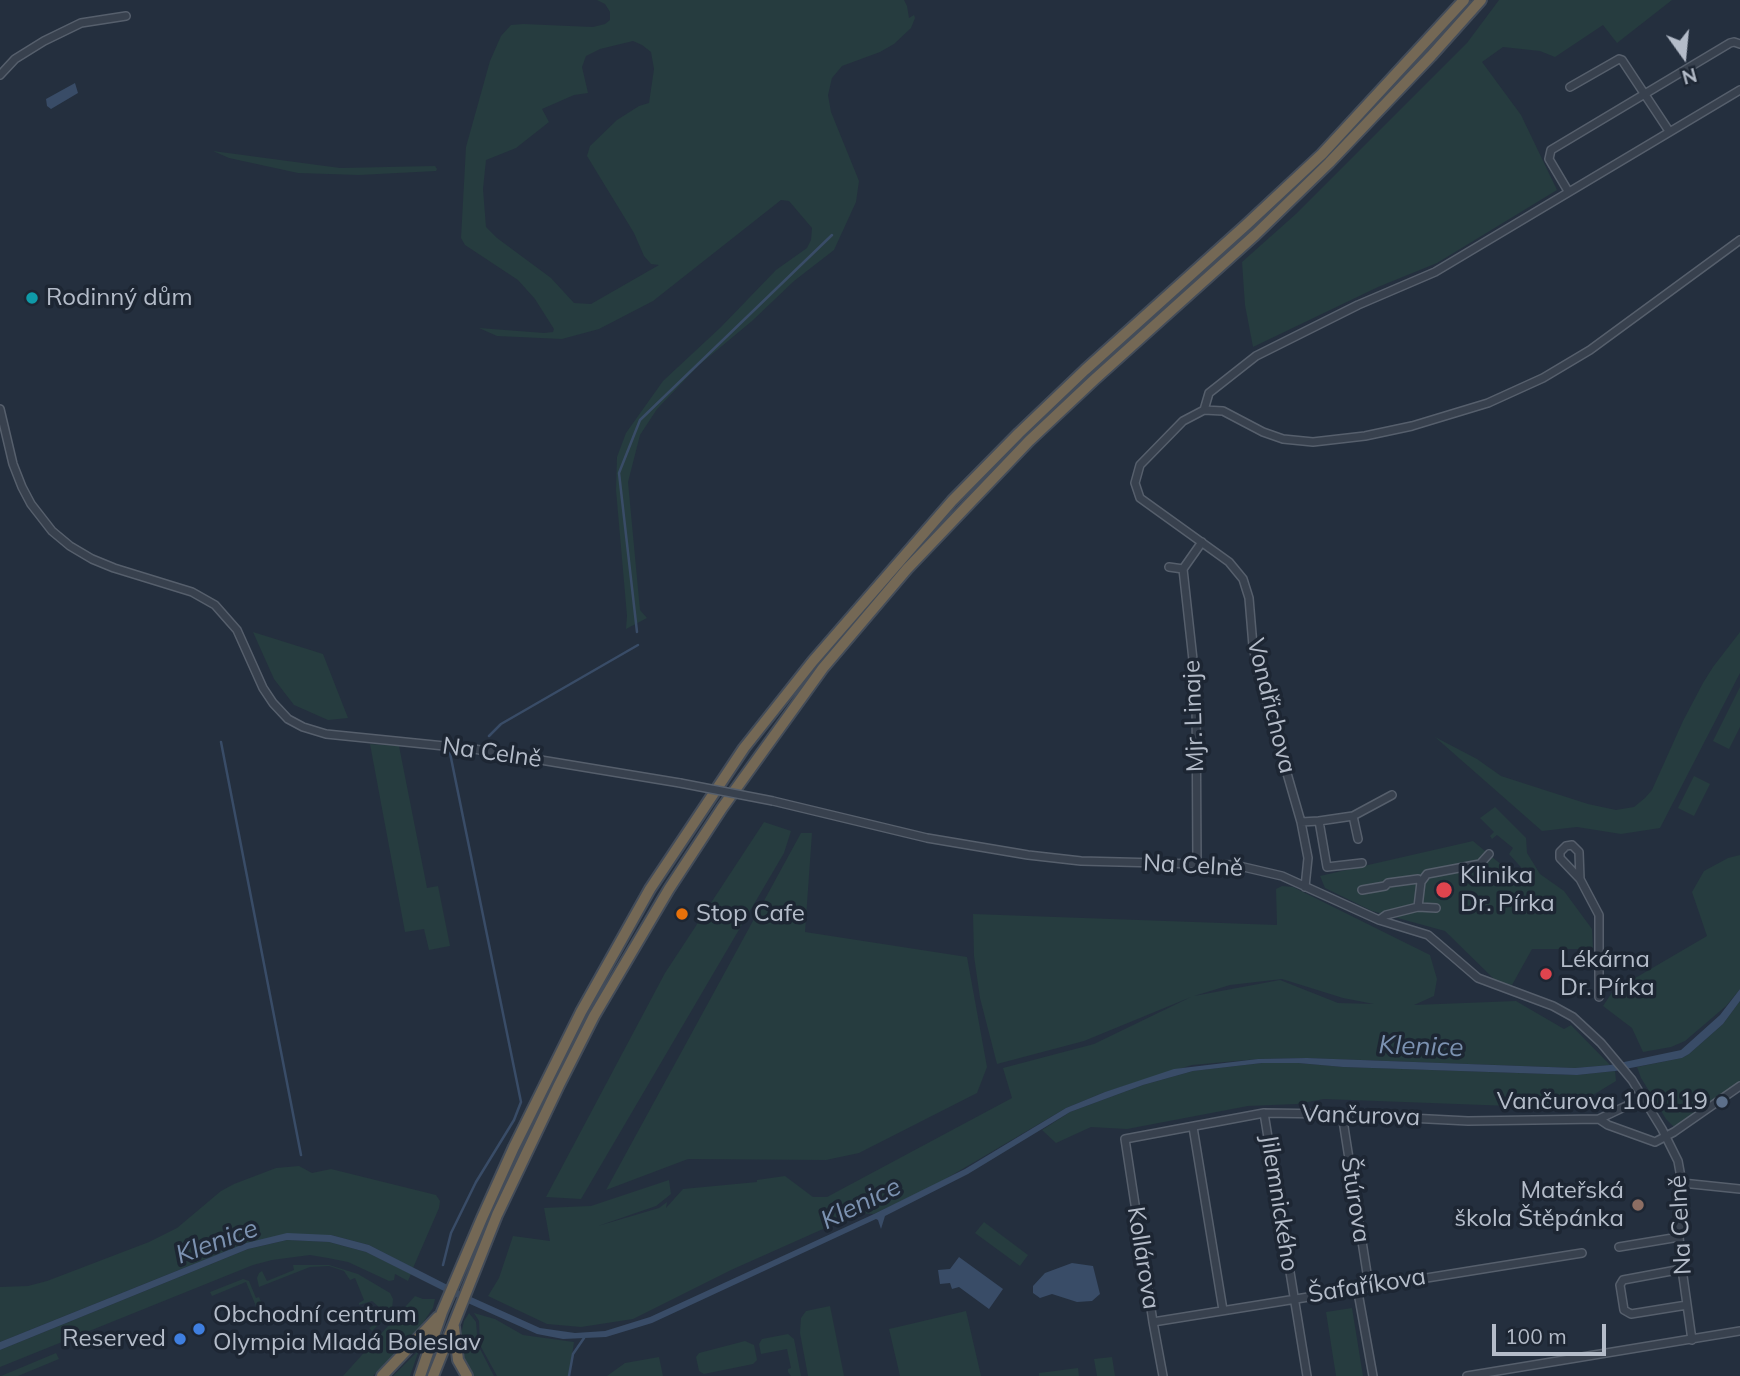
<!DOCTYPE html>
<meta charset="utf-8">
<style>
body{margin:0}
#map{position:relative;width:1740px;height:1376px;overflow:hidden;background:#242f3e;font-family:Mulish,sans-serif}
canvas{display:block}
.north{position:absolute;left:1649px;top:21px;width:70px;height:70px;-webkit-text-stroke:5px #1d2633;paint-order:stroke;rotate:165deg;font-size:19px;font-weight:700;line-height:28px;text-align:center;color:#b4bcc9}
.north::after{content:'';display:block;margin:auto;width:24px;height:32px;background:#b4bcc9;clip-path:polygon(50% 0,100% 100%,50% 72%,0 100%)}
.scale{position:absolute;left:1492px;top:1324px;width:114px;height:32px;box-sizing:border-box;border:4px solid #b4bcc9;border-top:0;padding-left:9px;font-size:21px;line-height:24px;white-space:nowrap;color:#b4bcc9;-webkit-text-stroke:5px #1d2633;paint-order:stroke}
</style>
<div id="map">
<canvas width="1740" height="1376"></canvas>
<div class="north">N</div>
<div class="scale">100 m</div>
</div>
<script>
const context = document.querySelector('canvas').getContext('2d');
context.lineJoin = 'round';
function paint(path, color) { context.fillStyle = color; context.fill(path, 'evenodd'); }
const poly = rows => new Path2D(rows.map(r => 'M' + r).join(''));
function trace(path, color, width, dash) { context.strokeStyle = color; context.lineWidth = width; context.lineCap = dash ? 'butt' : 'round'; context.setLineDash(dash || []); context.stroke(path); }
function drawText(font, color, halo, rows, align = 'center') {
  context.font = font + ' Mulish,sans-serif'; context.lineWidth = 7; context.setLineDash([]); context.textBaseline = 'middle'; context.strokeStyle = halo; context.fillStyle = color; for (const [text, x, y, turn = 0] of rows) {
    context.save(); context.translate(x, y); context.rotate((+turn || 0) * Math.PI / 180); context.textAlign = isNaN(turn) ? turn : align; if (halo) context.strokeText(text, 0, 0); context.fillText(text, 0, 0); context.restore();
  }
}
paint(poly([
 [597,0,904,0,907,6,909,18,914,15,915,18,911,28,894,44,880,52,842,66,832,78,828,95,831,112,859,181,856,202,834,250,794,281,752,321,699,365,657,409,640,435,628,482,640,610,647,618,626,629,627,616,616,490,617,457,626,433,663,381,721,327,776,270,807,248,811,240,812,228,789,201,781,200,653,301,599,329,562,339,497,336,479,328,544,333,553,332,554,329,535,299,518,280,465,245,461,238,466,147,490,61,501,36,511,25,523,24,593,27,605,24,610,20,610,12,605,4],
 [633,41,642,45,651,52,654,69,649,103,639,106,617,120,590,146,587,156,634,233,644,256,651,264,659,265,591,304,574,303,551,278,497,238,486,227,483,189,486,160,516,148,549,122,542,109,574,95,588,93,582,67,586,56,600,49],
 [1499,0,1672,0,1617,43,1603,25,1555,57,1540,51,1503,47,1482,62,1521,115,1557,190,1437,263,1378,287,1253,347,1245,305,1242,262,1297,213,1467,43],
 [213,151,340,168,435,166,437,169,436,171,359,175,298,173,229,158],
 [253,632,323,654,348,718,328,720,294,705,274,679],
 [1740,632,1740,673,1660,828,1621,834,1577,827,1542,831,1435,737,1477,759,1501,776,1588,804,1616,810,1634,807,1645,798,1652,790,1683,721,1703,683,1713,667],
 [1740,687,1740,727,1729,749,1713,741],
 [370,744,399,746,427,888,438,886,450,946,429,950,424,929,405,932],
 [1694,776,1710,784,1694,816,1678,808],
 [1495,807,1526,838,1527,853,1540,874,1564,891,1592,929,1593,949,1532,949,1512,985,1496,981,1445,931,1372,911,1325,888,1320,876,1473,841,1521,881,1528,875,1509,854,1513,848,1497,835,1492,839,1490,836,1494,832,1480,818],
 [764,822,791,831,784,853,581,1199,546,1197,665,973],
 [801,833,812,833,805,932,967,957,987,1067,977,1093,859,1153,826,1160,688,1159,606,1190],
 [1740,855,1740,989,1726,1006,1685,1041,1671,1047,1643,1052,1632,1028,1603,1006,1613,991,1707,936,1692,892,1704,871,1728,858],
 [1282,886,1293,887,1430,955,1437,979,1434,996,1414,1005,1516,1001,1564,1029,1571,1025,1610,1065,1575,1068,1307,1058,1258,1059,1192,1065,1105,1092,1066,1108,937,1184,874,1214,859,1213,731,1270,633,1319,581,1327,547,1324,488,1296,499,1278,513,1236,550,1241,544,1208,591,1206,669,1180,671,1194,656,1206,598,1226,659,1208,667,1202,666,1208,683,1189,757,1182,757,1180,785,1176,813,1197,827,1197,1012,1098,1003,1068,1094,1044,1191,997,1084,1041,997,1064,980,998,974,956,973,914,1277,925,1276,889],
 [1282,979,1343,998,1374,1004,1338,1003,1280,980,1194,996,1230,985],
 [1740,1001,1740,1082,1675,1128,1666,1119,1641,1078,1637,1067,1682,1058,1689,1054,1723,1024],
 [1262,1063,1298,1063,1343,1067,1577,1075,1615,1071,1616,1081,1593,1095,1564,1106,1537,1107,1324,1099,1297,1104,1248,1106,1127,1129,1091,1127,1056,1143,1042,1130,1070,1112,1143,1085,1193,1071],
 [299,1166,312,1173,331,1169,436,1195,440,1201,439,1208,413,1268,369,1245,331,1235,246,1243,0,1342,0,1287,28,1286,47,1281,149,1242,177,1228,221,1191,234,1184,276,1168],
 [984,1222,1028,1255,1020,1266,975,1233],
 [287,1240,329,1242,366,1252,411,1274,408,1281,395,1274,394,1280,389,1281,348,1262,328,1258,310,1255,272,1260,253,1265,0,1367,0,1350,248,1249],
 [293,1265,329,1265,358,1274,390,1293,393,1299,392,1309,388,1315,372,1301,359,1305,359,1303,364,1300,355,1278,350,1280,344,1271,329,1266,310,1267,259,1287,257,1278,259,1273,262,1271,267,1281,294,1270],
 [243,1279,249,1281,256,1298,259,1297,269,1320,263,1323,246,1282,212,1296,210,1292],
 [415,1296,423,1299,435,1299,433,1308,418,1330,373,1376,343,1376],
 [371,1304,385,1318,372,1331,369,1328,374,1325,367,1308,361,1310,361,1308],
 [830,1306,844,1376,808,1376,800,1333,801,1318,806,1311],
 [1352,1308,1363,1376,1336,1376,1326,1312],
 [966,1311,981,1376,900,1376,889,1329],
 [469,1313,476,1322,478,1345,494,1376,473,1376,465,1364,460,1338,464,1321],
 [474,1313,495,1319,523,1335,574,1342,569,1376,497,1376,480,1345,479,1321],
 [788,1334,794,1339,801,1376,791,1376,788,1372,788,1369,791,1368,787,1349,761,1354,759,1344,762,1339],
 [745,1341,754,1345,757,1360,753,1364,704,1374,699,1371,696,1357,699,1353],
 [419,1350,410,1376,393,1376],
 [56,1353,59,1359,18,1376,1,1376],
 [659,1357,663,1376,607,1376,625,1363],
 [1112,1357,1115,1376,1097,1376,1094,1359],
 [1078,1368,1079,1376,1039,1376,1039,1373]
]), '#263c3f');
paint(poly([
 [75,83,78,93,51,109,47,106,46,99],
 [1740,989,1740,1001,1723,1024,1689,1054,1682,1058,1615,1071,1577,1075,1343,1067,1298,1063,1262,1063,1193,1071,1143,1085,1070,1112,968,1174,885,1216,881,1229,878,1220,876,1219,652,1323,606,1337,563,1339,537,1334,470,1304,366,1252,329,1242,287,1240,248,1249,0,1350,0,1342,246,1243,287,1233,331,1235,369,1245,471,1297,540,1328,575,1333,605,1331,650,1317,874,1214,965,1169,1066,1108,1105,1092,1174,1069,1258,1059,1307,1058,1575,1068,1610,1065,1681,1050,1720,1015],
 [959,1257,1003,1289,989,1309,959,1287,952,1289,950,1283,940,1284,938,1270,950,1269],
 [1072,1263,1093,1266,1100,1294,1092,1301,1077,1302,1052,1294,1040,1298,1033,1293,1033,1286,1045,1273]
]), '#394c67');
trace(poly([
 [637,632,619,473,640,420,832,235],
 [489,736,501,724,638,645],
 [221,742,301,1155],
 [443,1265,451,1233,476,1182,514,1120,521,1102,450,753],
 [569,1376,573,1354,584,1338]
]), '#394c67', 2.5);
const minor = poly([
 [0,75,15,59,44,41,81,23,126,16],
 [1570,87,1619,59,1622,60,1669,131],
 [1568,191,1549,159,1551,150,1730,43,1734,42,1740,44],
 [0,409,13,464,22,487,31,504,52,531,70,546,92,559,114,568,192,592,215,605,237,630,263,688,273,703,288,719,303,727,326,734,474,749,680,783],
 [1204,410,1209,393,1256,356,1358,305,1435,272,1740,90],
 [1169,567,1183,569],
 [773,801,927,838,1028,855,1081,861,1235,865,1282,876,1379,920,1428,935,1478,978,1553,1006,1573,1017,1601,1043,1632,1080,1662,1129,1678,1161,1682,1183,1679,1237,1682,1269,1692,1340],
 [1353,816,1392,795],
 [1319,821,1353,816,1358,839],
 [1301,822,1319,821,1327,867,1362,863],
 [1197,864,1196,687,1183,569,1202,542],
 [1580,879,1579,852,1572,845,1566,846,1560,852,1560,858,1580,879,1599,915,1599,997],
 [1421,882,1427,874,1480,864,1489,854],
 [1305,887,1308,858,1301,822,1259,676,1253,646,1249,598,1243,579,1229,562,1140,498,1135,483,1140,465,1183,421,1204,410,1223,411,1263,432,1283,439,1313,442,1365,436,1412,426,1488,403,1543,378,1590,350,1740,240],
 [1362,890,1385,886,1388,883,1418,879,1421,882,1418,907],
 [1379,920,1386,915,1418,907,1436,908],
 [1264,1113,1307,1376],
 [1342,1114,1369,1286],
 [1599,1119,1608,1125,1655,1142,1674,1132,1740,1086],
 [1193,1127,1223,1310],
 [1682,1183,1740,1189],
 [1619,1247,1679,1237],
 [1682,1269,1623,1280,1620,1285,1624,1310,1631,1314,1687,1305],
 [1357,1287,1373,1376],
 [1153,1322,1582,1253],
 [1163,1376,1153,1322,1125,1139,1264,1113,1331,1114,1468,1121,1599,1119,1643,1098],
 [1467,1376,1740,1331]
]);
const highway = poly([
 [454,1327,458,1360,467,1376],
 [382,1376,438,1317],
 [420,1376,442,1312,482,1218,514,1147,581,1012,650,889,744,748,813,661,952,501,1019,433,1085,370,1246,225,1322,154,1464,0],
 [433,1376,497,1215,559,1085,594,1016,669,889,722,808,823,668,907,569,1029,441,1095,379,1255,235,1329,163,1431,56,1481,0]
]);
trace(minor, '#565f6c', 10);
trace(highway, '#434c59', 14);
trace(minor, '#38414e', 7);
trace(highway, '#746855', 10);
const minorBridge = poly([
 [680,783,773,801]
]);
trace(minorBridge, '#565f6c', 10, []);
trace(minorBridge, '#38414e', 7);
for (const [x, y, r, color] of [
 [32,298,7,"#0f9aa8"],
 [1444,890,9,"#e0444e"],
 [682,914,7,"#e8710a"],
 [1546,974,7,"#e0444e"],
 [1722,1102,7,"#5c6f8a"],
 [1638,1205,7,"#8d6e63"],
 [199,1329,7,"#3f7fe0"],
 [180,1339,7,"#3f7fe0"]
]) { const dot = new Path2D(); dot.arc(x, y, r, 0, 2 * Math.PI); context.fillStyle = color; context.fill(dot); trace(dot, '#1d2633', 2.5); }
drawText('24px', '#b4bcc9', '#1d2633', [
 ["Rodinný dům",46,298],
 ["Klinika",1460,876],
 ["Dr. Pírka",1460,904],
 ["Stop Cafe",696,914],
 ["Lékárna",1560,960],
 ["Dr. Pírka",1560,988],
 ["Vančurova 100119",1708,1102,"right"],
 ["Mateřská",1624,1191,"right"],
 ["škola Štěpánka",1624,1219,"right"],
 ["Obchodní centrum",213,1315],
 ["Olympia Mladá Boleslav",213,1343],
 ["Reserved",166,1339,"right"]
], 'left');
drawText('24px', '#b4bcc9', '#1d2633', [
 ["Vondřichova",1271,706,76],
 ["Mjr. Linaje",1194,716,-92],
 ["Na Celně",492,753,8],
 ["Na Celně",1193,866,3],
 ["Vančurova",1361,1116,2],
 ["Štúrova",1355,1200,81],
 ["Jilemnického",1279,1203,81],
 ["Na Celně",1681,1225,-93],
 ["Kollárova",1143,1258,81],
 ["Šafaříkova",1367,1286,-9]
]);
drawText('italic 26px', '#7c92b1', '#1d2633', [
 ["Klenice",1421,1047,2],
 ["Klenice",861,1204,-26],
 ["Klenice",217,1242,-20]
]);
</script>
